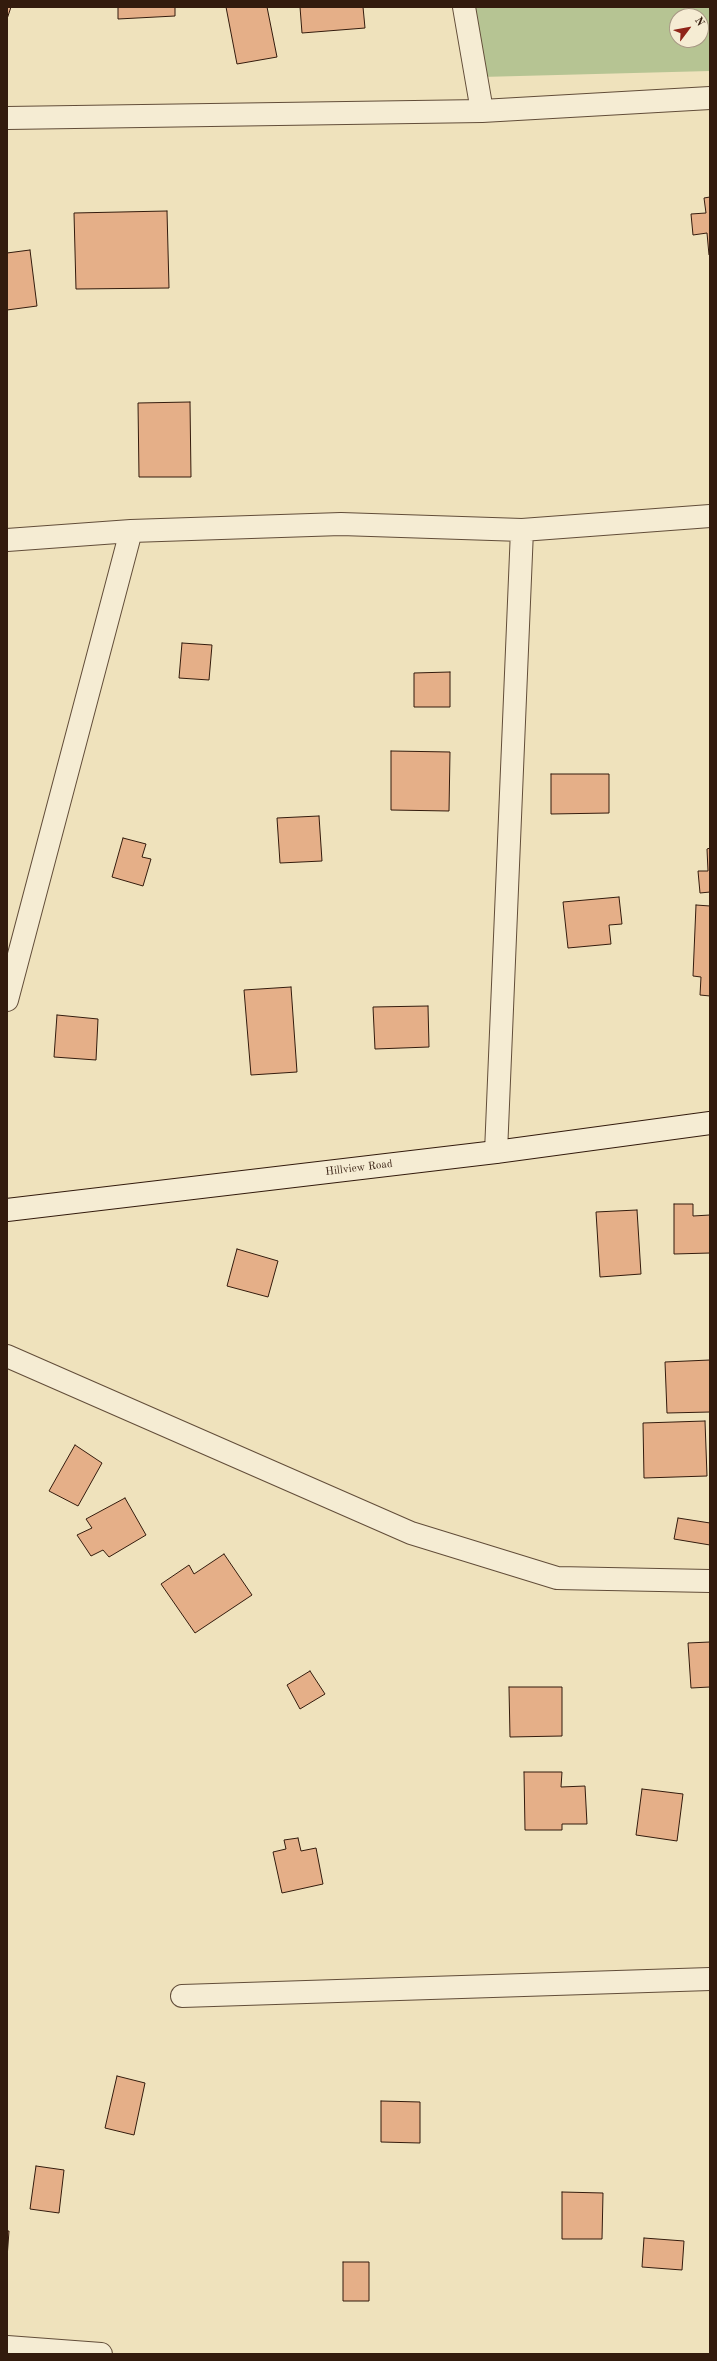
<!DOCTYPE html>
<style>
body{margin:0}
#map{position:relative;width:717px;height:2361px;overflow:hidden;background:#efe2bc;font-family:"Old Standard TT",serif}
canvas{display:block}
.frame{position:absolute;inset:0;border:8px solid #331b0d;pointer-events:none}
.north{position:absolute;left:669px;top:8px;width:40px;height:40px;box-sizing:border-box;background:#f5ecd3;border:1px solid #a79884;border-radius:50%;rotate:58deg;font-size:11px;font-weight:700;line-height:16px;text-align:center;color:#331b0d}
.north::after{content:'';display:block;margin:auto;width:14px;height:18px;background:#8f2418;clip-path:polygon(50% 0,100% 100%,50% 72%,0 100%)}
</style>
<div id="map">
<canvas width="717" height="2361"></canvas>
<div class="frame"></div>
<div class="north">N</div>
</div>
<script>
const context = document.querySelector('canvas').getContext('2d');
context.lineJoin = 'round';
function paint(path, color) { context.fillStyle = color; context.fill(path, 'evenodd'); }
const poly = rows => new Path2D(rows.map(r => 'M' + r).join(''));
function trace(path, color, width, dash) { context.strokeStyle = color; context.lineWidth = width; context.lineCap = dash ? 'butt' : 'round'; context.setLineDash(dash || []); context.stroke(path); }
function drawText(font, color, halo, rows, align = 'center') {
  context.font = font + ' "Old Standard TT",serif'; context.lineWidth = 3; context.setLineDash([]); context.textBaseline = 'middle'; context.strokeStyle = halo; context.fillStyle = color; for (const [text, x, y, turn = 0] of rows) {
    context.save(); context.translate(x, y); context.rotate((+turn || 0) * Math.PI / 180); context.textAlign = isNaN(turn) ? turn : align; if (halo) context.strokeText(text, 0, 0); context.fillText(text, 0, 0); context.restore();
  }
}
paint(poly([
 [467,7,710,7,710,71,481,77],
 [677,16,701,16,701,40,677,40]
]), '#b6c493');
const building = poly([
 [7,7,11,7,7,19,7,7],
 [118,7,175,7,175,16,118,19,118,7],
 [226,7,267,7,277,57,237,64,226,7],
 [300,7,363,7,365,28,302,33,300,7],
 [710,197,710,255,709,255,707,233,693,235,691,214,706,213,704,198,710,197],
 [167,211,169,288,76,289,74,213,167,211],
 [30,250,37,306,7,310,7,253,30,250],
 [190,402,191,477,139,477,138,403,190,402],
 [182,643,212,645,209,680,179,678,182,643],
 [450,672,450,707,414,707,414,673,450,672],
 [391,751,450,752,449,811,391,810,391,751],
 [551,774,609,774,609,813,551,814,551,774],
 [319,816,322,861,280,863,277,818,319,816],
 [123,838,146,844,142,857,151,859,143,886,112,877,123,838],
 [710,848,710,892,700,893,698,871,708,871,707,849,710,848],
 [619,897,622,924,609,925,611,944,568,948,563,902,619,897],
 [696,905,710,906,710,996,700,995,701,977,693,976,696,905],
 [291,987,297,1072,251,1075,244,990,291,987],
 [428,1006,429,1047,375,1049,373,1007,428,1006],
 [57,1015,98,1019,96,1060,54,1057,57,1015],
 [674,1204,693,1204,693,1216,710,1215,710,1253,674,1254,674,1204],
 [637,1210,641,1274,600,1277,596,1212,637,1210],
 [237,1249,278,1261,268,1297,227,1286,237,1249],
 [710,1360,710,1412,667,1413,665,1362,710,1360],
 [705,1421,707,1476,644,1478,643,1423,705,1421],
 [75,1445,102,1463,78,1506,49,1491,75,1445],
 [125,1498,146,1535,109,1557,103,1550,91,1556,77,1535,92,1528,86,1519,125,1498],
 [678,1518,710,1523,710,1545,674,1539,678,1518],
 [224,1554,252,1595,195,1633,161,1584,189,1565,194,1574,224,1554],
 [710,1642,710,1687,691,1688,688,1643,710,1642],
 [310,1671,325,1694,300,1709,287,1685,310,1671],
 [509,1687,562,1687,562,1736,510,1737,509,1687],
 [524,1772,562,1772,561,1787,585,1786,587,1824,562,1824,562,1830,525,1830,524,1772],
 [642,1789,683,1794,677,1841,636,1835,642,1789],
 [298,1838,301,1851,316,1848,323,1884,282,1893,273,1852,286,1849,284,1840,298,1838],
 [117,2076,145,2083,134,2135,105,2128,117,2076],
 [381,2101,420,2102,420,2143,381,2142,381,2101],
 [36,2166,64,2170,59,2213,30,2209,36,2166],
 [562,2192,603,2193,602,2239,562,2239,562,2192],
 [7,2231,9,2231,7,2258,7,2231],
 [644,2238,684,2241,682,2270,642,2267,644,2238],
 [343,2262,369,2262,369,2301,343,2301,343,2262]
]);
paint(building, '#e5af88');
trace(building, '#331b0d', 1);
const street = poly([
 [464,7,482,111],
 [7,118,482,111,710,98],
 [7,540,131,531,341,524,522,530,710,516],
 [7,1000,131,531],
 [496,1152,522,530],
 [7,1356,411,1533,557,1578,710,1581],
 [182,1996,710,1979],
 [7,2347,101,2354]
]);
const secondary = poly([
 [7,1210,496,1152,710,1123]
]);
trace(street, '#624d39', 24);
trace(secondary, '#331b0d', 24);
trace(street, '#f5ecd3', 22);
trace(secondary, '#f5ecd3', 22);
drawText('11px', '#331b0d', '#f5ecd3', [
 ["Hillview Road",359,1168,-7]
]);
</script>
